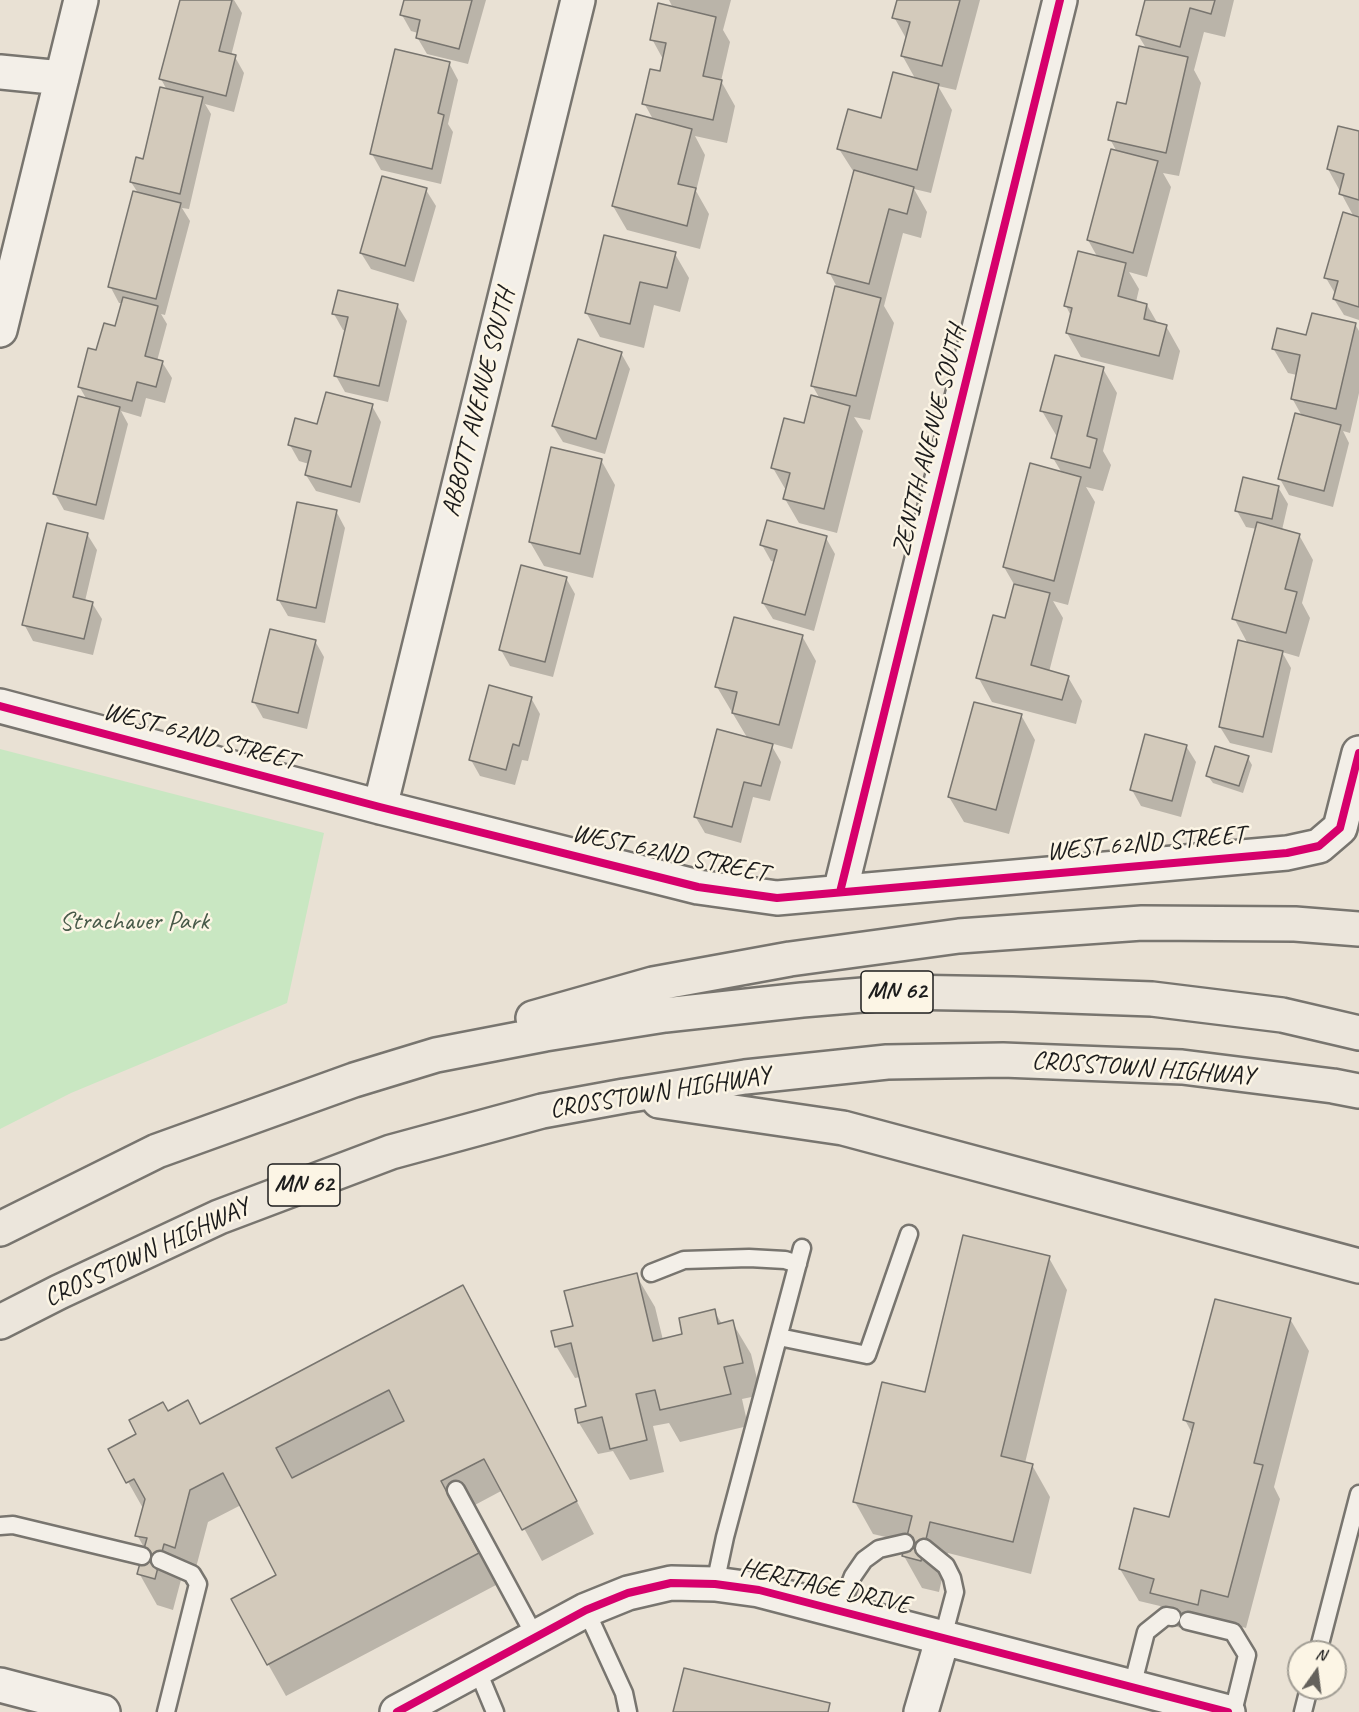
<!DOCTYPE html>
<style>
body{margin:0}
#map{position:relative;width:1359px;height:1712px;overflow:hidden;background:#e9e1d4;font-family:Caveat,sans-serif}
canvas{display:block}
.north{position:absolute;left:1287px;top:1640px;width:60px;height:60px;box-sizing:border-box;background:#fcf5e5;border:2px solid #a29e95;border-radius:50%;rotate:14deg;font-size:16px;font-weight:700;line-height:24px;text-align:center;color:#1c1c1c}
.north::after{content:'';display:block;margin:auto;width:21px;height:27px;background:#64615c;clip-path:polygon(50% 0,100% 100%,50% 72%,0 100%)}
</style>
<div id="map">
<canvas width="1359" height="1712"></canvas>
<div class="north">N</div>
</div>
<script>
const context = document.querySelector('canvas').getContext('2d');
context.lineJoin = 'round';
function paint(path, color) { context.fillStyle = color; context.fill(path, 'evenodd'); }
const poly = rows => new Path2D(rows.map(r => 'M' + r).join(''));
function trace(path, color, width, dash) { context.strokeStyle = color; context.lineWidth = width; context.lineCap = dash ? 'butt' : 'round'; context.setLineDash(dash || []); context.stroke(path); }
function drawText(font, color, halo, rows, align = 'center') {
  context.font = font + ' Caveat,sans-serif'; context.lineWidth = 5; context.setLineDash([]); context.textBaseline = 'middle'; context.strokeStyle = halo; context.fillStyle = color; for (const [text, x, y, turn = 0] of rows) {
    context.save(); context.translate(x, y); context.rotate((+turn || 0) * Math.PI / 180); context.textAlign = isNaN(turn) ? turn : align; if (halo) context.strokeText(text, 0, 0); context.fillText(text, 0, 0); context.restore();
  }
}
paint(poly([
 [0,749,324,833,287,1003,71,1093,0,1129]
]), '#c9e7c2');
paint(poly([
 [182,0,234,0,242,13,231,56,235,57,244,73,234,112,205,104,211,114,189,209,182,208,190,221,165,315,161,314,167,324,157,361,162,362,172,378,165,403,146,398,141,417,121,411,128,424,104,520,64,510,55,494,87,400,79,386,97,352,116,328,122,303,119,303,110,286,138,193,131,182,144,161,167,90,161,79],
 [406,0,486,0,468,64,427,54,417,37,418,33,411,31,402,15],
 [669,0,731,0,723,30,730,42,721,81,735,106,727,143,695,136,705,155,696,191,709,214,700,249,627,230,613,206,654,121,644,103,661,72,664,61,652,39,673,8],
 [898,0,980,0,956,90,938,86,952,110,931,193,914,189,927,212,921,238,903,233,884,306,894,323,870,420,854,417,863,431,837,533,799,523,785,499,787,492,773,468,805,425,820,399,812,385,838,289,829,272,855,174,839,149,882,120,916,80,902,55,907,40,894,17],
 [1147,0,1234,0,1225,37,1204,32,1194,70,1201,83,1179,176,1163,173,1171,187,1147,277,1129,272,1139,289,1136,302,1147,305,1158,324,1166,326,1180,351,1173,380,1081,357,1067,333,1071,316,1066,306,1098,258,1088,240,1117,152,1110,139,1127,106,1146,48,1138,35],
 [449,63,458,80,448,124,453,132,441,184,381,170,372,154],
 [1359,132,1359,320,1344,315,1334,299,1336,295,1326,278,1354,217,1328,169],
 [426,190,436,206,414,282,371,269,361,253],
 [675,254,689,278,680,312,654,305,644,348,600,337,586,312],
 [397,305,407,321,388,402,345,392,336,376,346,331,343,330,334,314],
 [1355,324,1359,331,1359,393,1350,433,1343,431,1349,443,1333,507,1289,495,1280,479,1302,416,1292,398,1297,375,1288,373,1273,348],
 [621,353,630,369,605,454,563,442,553,426],
 [1103,369,1117,393,1103,451,1111,465,1103,491,1086,487,1095,502,1068,605,1053,601,1063,618,1049,672,1068,677,1082,701,1076,724,992,702,978,677,1006,620,1015,586,1004,567,1062,473,1053,458,1059,436,1056,435,1042,411],
 [372,406,381,422,360,503,316,491,306,475,309,464,299,461,290,445,318,426],
 [601,460,615,485,593,578,544,566,530,542],
 [1278,487,1288,504,1282,530,1299,535,1313,560,1302,603,1310,618,1299,657,1282,652,1291,668,1272,753,1230,743,1220,727,1248,644,1234,618,1257,529,1246,527,1237,511],
 [336,511,345,528,325,623,288,616,278,599],
 [87,534,97,550,85,601,92,603,102,619,93,655,33,641,24,624],
 [826,538,835,554,814,631,773,619,763,603,775,562,771,561,762,545],
 [566,578,575,594,553,677,510,666,501,650],
 [802,636,816,661,792,749,770,743,781,762,770,801,753,797,741,843,705,833,695,816,748,739,717,687],
 [315,641,324,657,307,729,263,718,254,702],
 [531,698,540,714,528,761,522,760,515,785,480,776,471,760],
 [1021,715,1035,740,1009,834,964,822,949,797],
 [1186,746,1196,762,1181,817,1141,806,1132,790],
 [1248,758,1252,765,1243,793,1213,783,1208,776],
 [1049,1258,1067,1290,1025,1463,1032,1465,1050,1497,1031,1574,948,1553,939,1592,922,1588,904,1556,907,1542,873,1534,855,1502,926,1394],
 [636,1275,655,1307,663,1340,684,1335,714,1311,722,1324,732,1322,751,1354,761,1395,742,1399,748,1426,680,1442,669,1423,653,1426,664,1472,630,1480,613,1451,598,1454,579,1423,588,1407,580,1377,575,1378,556,1346,575,1327],
 [481,1319,594,1534,542,1561,503,1490,458,1514,496,1585,286,1696,268,1664,278,1576,241,1505,208,1522,193,1579,182,1576,173,1610,157,1605,139,1573,145,1549,137,1535,144,1510,110,1450,138,1435,167,1413,200,1425],
 [1290,1319,1309,1351,1274,1487,1280,1499,1246,1628,1220,1621,1216,1637,1170,1625,1160,1606,1139,1601,1120,1569,1170,1519,1192,1433,1185,1420]
]), '#0003');
const building = poly([
 [180,0,232,0,219,51,236,55,226,96,159,79,180,0],
 [404,0,472,0,459,49,416,38,420,20,400,15,404,0],
 [897,0,960,0,942,66,901,56,910,22,892,18,897,0],
 [1145,0,1215,0,1211,14,1190,8,1180,47,1136,35,1145,0],
 [658,3,716,17,703,76,722,80,713,120,642,104,650,69,660,71,666,43,650,40,658,3],
 [1139,46,1188,57,1166,153,1108,140,1117,102,1126,104,1139,46],
 [395,49,450,62,438,113,444,115,432,169,370,154,395,49],
 [893,72,939,84,917,170,837,149,848,109,881,118,893,72],
 [160,87,203,97,180,194,130,182,136,157,143,159,160,87],
 [636,114,692,129,678,184,696,188,687,226,612,206,636,114],
 [1338,126,1359,131,1359,200,1339,194,1344,174,1327,169,1338,126],
 [1111,149,1158,161,1133,253,1087,240,1111,149],
 [854,170,914,187,907,214,889,209,869,284,827,273,854,170],
 [382,176,427,188,405,266,360,253,382,176],
 [133,191,181,203,156,299,108,287,133,191],
 [1343,212,1359,217,1359,307,1333,299,1338,281,1324,278,1343,212],
 [604,235,676,252,667,288,640,282,630,324,585,313,604,235],
 [1078,251,1126,263,1118,296,1147,304,1144,319,1167,325,1159,356,1066,333,1072,308,1064,306,1078,251],
 [835,286,881,298,856,396,811,386,835,286],
 [338,290,398,304,379,386,334,376,348,317,332,314,338,290],
 [123,297,158,306,145,356,163,361,156,387,137,382,132,401,78,387,88,348,96,350,104,323,115,326,123,297],
 [1312,313,1356,323,1336,409,1291,399,1300,355,1272,349,1277,328,1306,335,1312,313],
 [578,339,622,352,596,439,552,426,578,339],
 [1055,355,1104,367,1087,436,1097,439,1090,468,1051,458,1062,416,1040,411,1055,355],
 [326,392,373,404,351,487,305,475,311,451,288,445,295,418,317,424,326,392],
 [811,395,850,406,824,509,783,499,790,473,771,468,784,418,804,423,811,395],
 [78,396,120,407,96,505,53,494,78,396],
 [1295,413,1341,425,1324,491,1278,479,1295,413],
 [551,447,602,459,580,554,529,542,551,447],
 [1030,463,1081,477,1054,581,1003,567,1030,463],
 [1243,477,1279,486,1272,519,1235,511,1243,477],
 [297,502,337,510,316,608,277,600,297,502],
 [767,520,827,536,805,615,762,603,777,550,760,545,767,520],
 [1257,522,1300,534,1285,589,1297,592,1286,633,1232,619,1257,522],
 [47,523,88,533,73,597,93,602,84,639,22,625,47,523],
 [521,565,567,577,545,662,499,650,521,565],
 [1014,584,1050,593,1031,665,1069,676,1062,700,976,678,993,615,1005,618,1014,584],
 [734,617,803,635,779,725,732,713,737,692,715,687,734,617],
 [270,629,316,640,298,713,252,702,270,629],
 [1238,640,1283,651,1263,737,1219,727,1238,640],
 [489,685,532,697,519,746,513,744,506,770,469,760,489,685],
 [974,702,1022,714,996,810,948,797,974,702],
 [717,729,773,744,761,786,744,782,732,827,694,817,717,729],
 [1145,734,1187,745,1172,801,1130,790,1145,734],
 [1215,746,1249,756,1239,786,1206,776,1215,746],
 [963,1235,1050,1256,1001,1456,1033,1464,1013,1542,930,1522,921,1561,902,1556,912,1516,853,1502,882,1382,925,1392,963,1235],
 [637,1273,653,1341,682,1334,679,1318,715,1309,718,1324,733,1320,743,1363,724,1367,731,1394,660,1410,655,1390,636,1394,647,1440,610,1449,602,1417,578,1423,575,1409,586,1406,571,1343,555,1347,551,1331,573,1326,564,1291,637,1273],
 [463,1285,577,1501,522,1530,484,1459,441,1481,479,1553,267,1665,231,1599,276,1575,223,1473,190,1490,175,1548,164,1544,155,1579,137,1574,147,1538,135,1536,145,1499,134,1479,126,1483,108,1449,136,1434,129,1420,163,1402,168,1411,188,1400,200,1424,463,1285],
 [389,1390,404,1421,292,1478,276,1448,389,1390],
 [1215,1299,1291,1318,1254,1463,1263,1465,1228,1597,1201,1590,1198,1605,1150,1593,1154,1579,1119,1569,1134,1508,1169,1517,1194,1423,1183,1420,1215,1299],
 [684,1668,830,1703,828,1712,673,1712,684,1668]
]);
paint(building, '#d3cabb');
trace(building, '#78756f', 1.5);
const service = poly([
 [651,1273,684,1260,749,1258,785,1260,798,1264],
 [779,1337,867,1355,909,1234],
 [456,1490,536,1638],
 [0,1526,13,1525,142,1556],
 [924,1548,946,1566,952,1578,955,1592,943,1637],
 [160,1560,192,1574,198,1584,166,1712],
 [715,1584,725,1537,802,1248],
 [586,1610,624,1693,628,1712],
 [839,1611,853,1576,864,1560,879,1549,905,1543],
 [1188,1621,1233,1632,1247,1655,1233,1712],
 [1318,1652,1359,1494],
 [477,1669,495,1712],
 [1132,1687,1146,1632,1166,1616,1172,1617],
 [1303,1712,1309,1688]
]);
const minor = poly([
 [0,72,62,78],
 [0,330,81,0],
 [0,706,380,807,698,887,777,898,1287,853,1319,846,1340,828,1359,753],
 [380,807,578,0],
 [840,892,1060,0],
 [0,1685,103,1712],
 [397,1712,586,1610,628,1593,671,1583,715,1584,759,1590,1228,1712],
 [921,1712,943,1637]
]);
const motorway = poly([
 [533,1018,653,984,790,959,959,936,1142,923,1295,924,1359,929],
 [659,1101,843,1128,1359,1266],
 [0,1229,157,1151,354,1080,436,1055,545,1034,665,1015,802,1000,899,992,1013,994,1152,999,1282,1015,1359,1033],
 [0,1322,59,1292,219,1217,391,1152,542,1111,624,1096,745,1077,887,1062,1003,1060,1182,1067,1333,1086,1359,1091]
]);
trace(service, '#78756f', 21);
trace(minor, '#78756f', 38);
trace(motorway, '#78756f', 38);
trace(service, '#f3efe8', 16);
trace(minor, '#f3efe8', 33);
trace(motorway, '#ece6dc', 33);
trace(poly([
 [0,706,380,807,698,887,777,898,1287,853,1319,846,1340,828,1359,753],
 [840,892,1060,0],
 [397,1712,586,1610,628,1593,671,1583,715,1584,759,1590,1228,1712]
]), '#d6006c', 8);
for (const [x, y, w] of [
 [897,992,72],
 [304,1185,72]
]) { const box = new Path2D(); box.roundRect(x - w / 2, y - 21, w, 42, 4.5); context.fillStyle = '#fcf5e5'; context.fill(box); trace(box, '#1c1c1c', 1.5); }
drawText('bold 24px', '#1c1c1c', null, [
 ["MN 62",897,992],
 ["MN 62",304,1185]
]);
drawText('26px', '#1c1c1c', '#fcf5e5', [
 ["ABBOTT AVENUE SOUTH",479,403,-76],
 ["ZENITH AVENUE SOUTH",930,441,-76],
 ["WEST 62ND STREET",200,737,15],
 ["WEST 62ND STREET",1146,844,-5],
 ["WEST 62ND STREET",670,854,12],
 ["CROSSTOWN HIGHWAY",1143,1069,4],
 ["CROSSTOWN HIGHWAY",660,1093,-9],
 ["CROSSTOWN HIGHWAY",147,1253,-25],
 ["HERITAGE DRIVE",825,1587,13]
]);
drawText('26px', '#485a49', '#fcf5e5', [
 ["Strachauer Park",134,922]
]);
</script>
